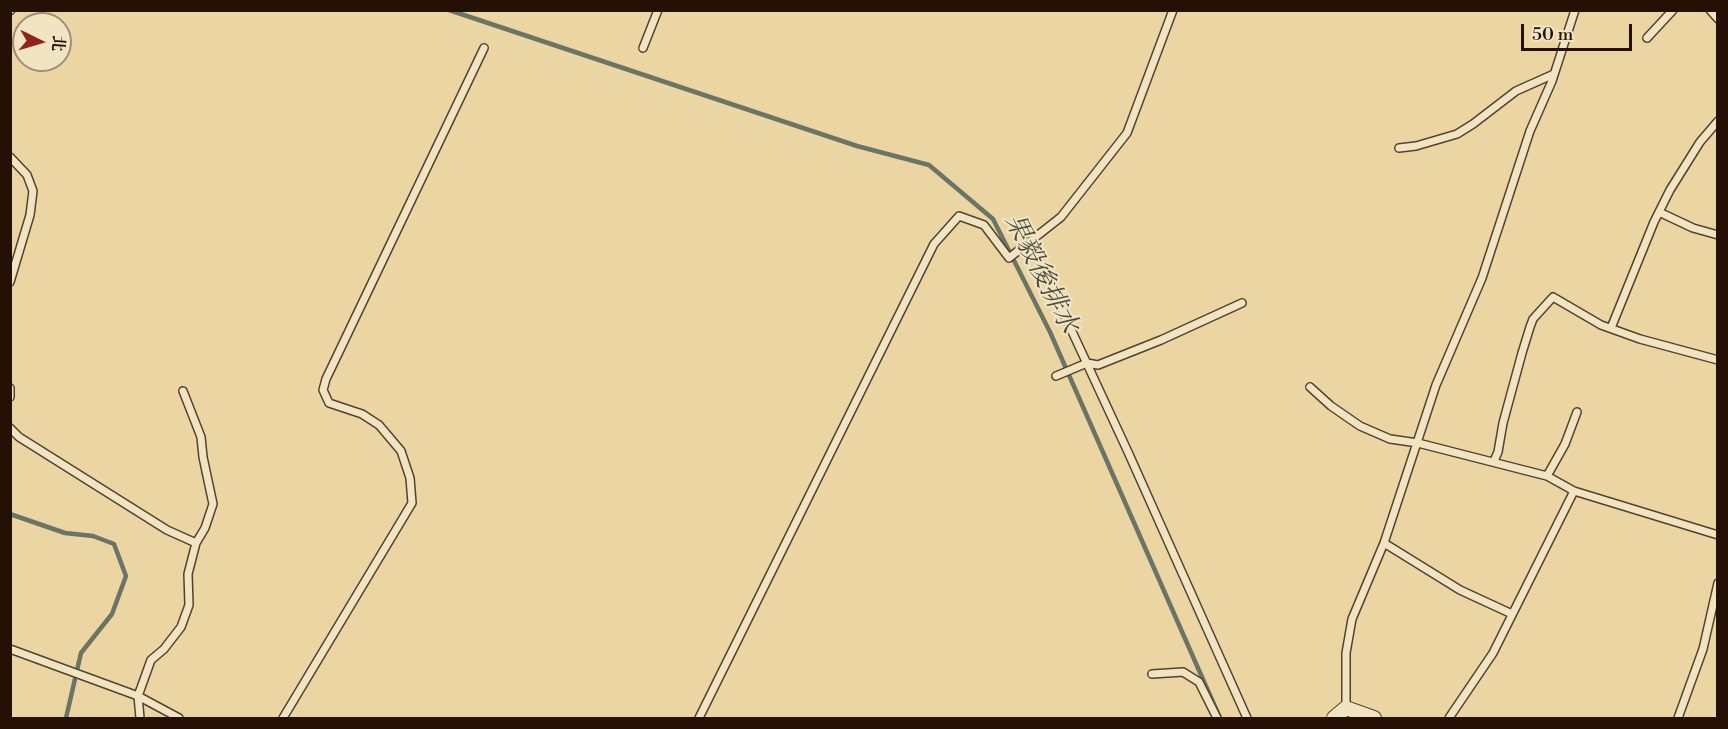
<!DOCTYPE html>
<meta charset="utf-8">
<style>
body{margin:0}
#map{position:relative;width:1728px;height:729px;overflow:hidden;background:#ead5a3;font-family:"Libre Bodoni","Noto Serif TC",serif}
canvas{display:block}
.frame{position:absolute;inset:0;border:12px solid #251006;pointer-events:none}
.north{position:absolute;left:12px;top:12px;width:60px;height:60px;box-sizing:border-box;background:#f1e4c3;border:2px solid #9f8f77;border-radius:50%;rotate:95deg;font-size:16px;font-weight:700;line-height:24px;text-align:center;color:#251006}
.north::after{content:'';display:block;margin:auto;width:21px;height:27px;background:#8f2418;clip-path:polygon(50% 0,100% 100%,50% 72%,0 100%)}
.scale{position:absolute;left:1521px;top:24px;width:111px;height:27px;box-sizing:border-box;border:3px solid #251006;border-top:0;padding-left:8px;font-size:18px;line-height:21px;white-space:nowrap;color:#251006;-webkit-text-stroke:4px #f1e4c3;paint-order:stroke}
</style>
<div id="map">
<canvas width="1728" height="729"></canvas>
<div class="frame"></div>
<div class="north">北</div>
<div class="scale">50 m</div>
</div>
<script>
const context = document.querySelector('canvas').getContext('2d');
context.lineJoin = 'round';
const poly = rows => new Path2D(rows.map(r => 'M' + r).join(''));
function trace(path, color, width, dash) { context.strokeStyle = color; context.lineWidth = width; context.lineCap = dash ? 'butt' : 'round'; context.setLineDash(dash || []); context.stroke(path); }
function drawText(font, color, halo, rows, align = 'center') {
  context.font = font + ' "Libre Bodoni","Noto Serif TC",serif'; context.lineWidth = 4.5; context.setLineDash([]); context.textBaseline = 'middle'; context.strokeStyle = halo; context.fillStyle = color; for (const [text, x, y, turn = 0] of rows) {
    context.save(); context.translate(x, y); context.rotate((+turn || 0) * Math.PI / 180); context.textAlign = isNaN(turn) ? turn : align; if (halo) context.strokeText(text, 0, 0); context.fillText(text, 0, 0); context.restore();
  }
}
trace(poly([
 [449,10,857,146,929,165,993,219,1050,332,1220,718],
 [10,514,65,533,93,536,114,544,126,576,112,614,81,653,66,718]
]), '#6a7565', 4.5);
const lane = poly([
 [1710,10,1718,19],
 [10,11,11,10],
 [1647,38,1673,10],
 [643,48,658,10],
 [1399,148,1416,146,1457,134,1473,124,1516,91,1554,74],
 [10,157,27,175,33,191,30,215,10,282],
 [1659,212,1693,228,1718,235],
 [1030,241,1128,452,1247,718],
 [1611,328,1654,222,1670,190,1700,142,1718,121],
 [1056,376,1087,363,1098,365,1161,340,1242,303],
 [1310,387,1331,406,1360,426,1390,439,1418,443,1547,476,1574,491,1718,535],
 [10,388,10,397],
 [10,428,19,437,167,530,196,543],
 [1494,461,1498,452,1503,423,1522,353,1530,327,1533,319,1553,297,1601,325,1640,339,1718,360],
 [1547,476,1565,444,1577,412],
 [1384,543,1460,590,1512,614],
 [10,649,138,696,179,718],
 [1152,674,1183,672,1199,682,1217,718],
 [1346,708,1346,653,1352,619,1384,543,1436,385,1482,278,1530,131,1552,81,1575,10],
 [140,718,138,696,151,660,164,649,181,627,189,605,188,574,196,543,205,528,213,504,203,457,201,437,183,391],
 [283,718,412,503,410,478,401,451,379,425,362,414,329,403,323,390,326,379,484,48],
 [699,718,934,244,959,216,984,225,1009,258,1061,217,1127,133,1173,10],
 [1449,718,1493,653,1574,491],
 [1678,718,1703,649,1718,583]
]);
const street = poly([
 [1334,718,1346,708,1374,718]
]);
trace(lane, '#56412d', 10);
trace(street, '#56412d', 16);
trace(lane, '#f1e4c3', 7);
trace(street, '#f1e4c3', 14);
drawText('italic 26px', '#4d4b3d', '#f1e4c3', [
 ["果毅後排水",1040,274,63]
]);
</script>
